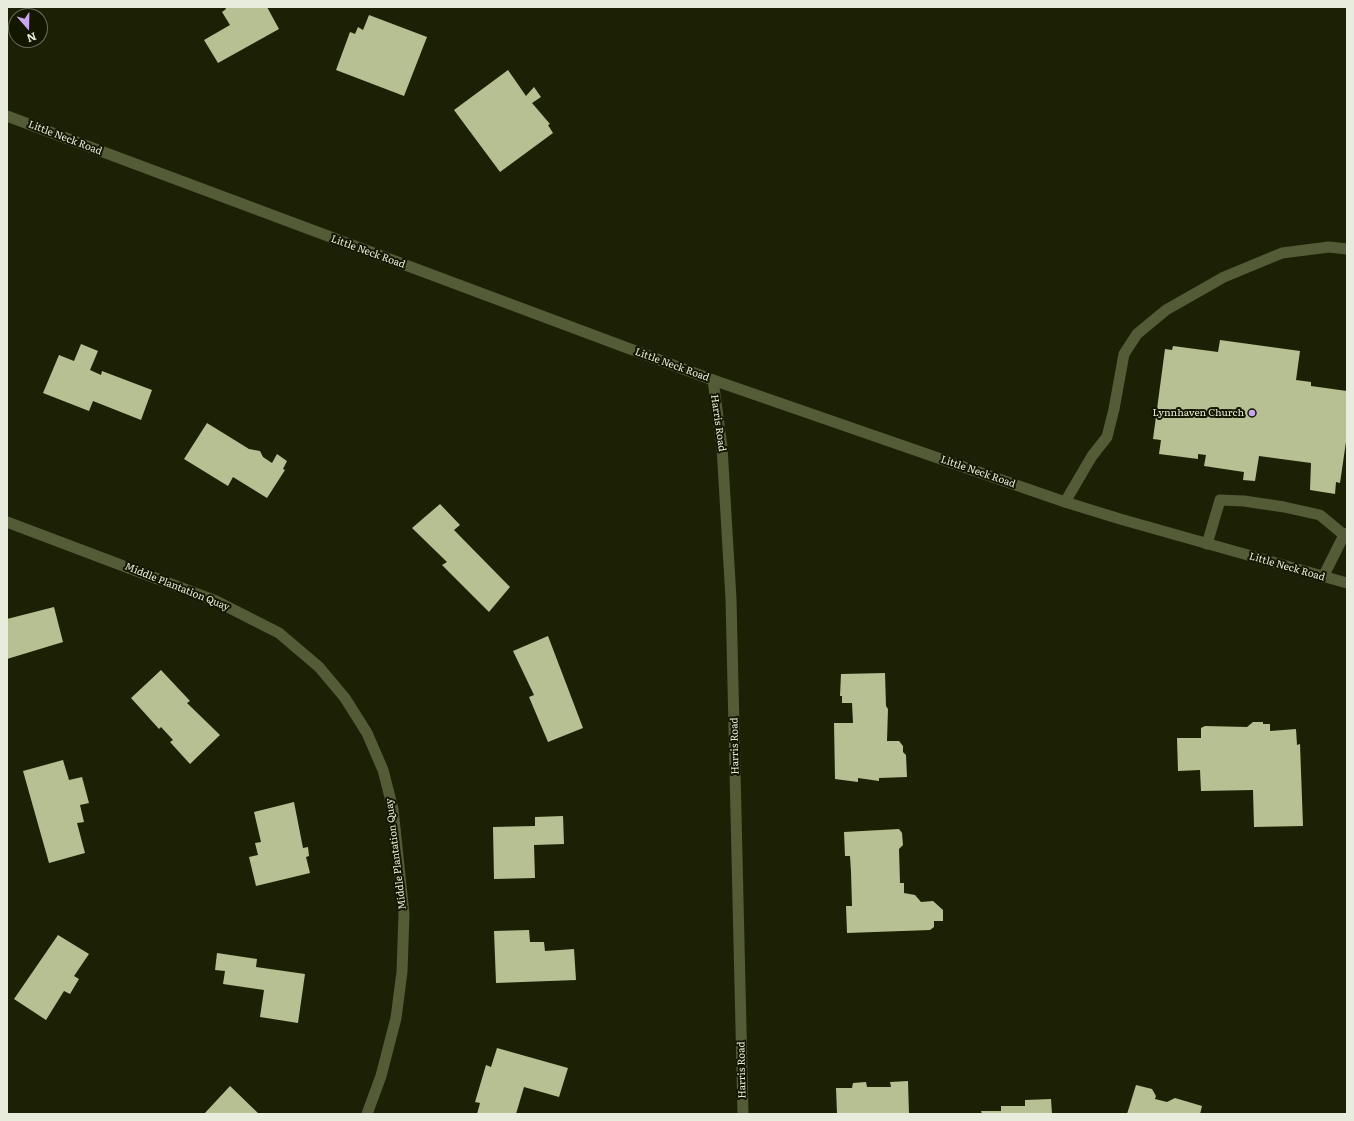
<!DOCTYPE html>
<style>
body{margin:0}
#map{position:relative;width:1354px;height:1121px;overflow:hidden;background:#1c2106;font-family:Literata,serif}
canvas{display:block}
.frame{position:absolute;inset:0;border:8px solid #e8ecdc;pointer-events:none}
.north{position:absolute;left:8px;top:8px;width:40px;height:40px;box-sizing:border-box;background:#131700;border:1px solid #686c58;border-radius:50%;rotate:160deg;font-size:11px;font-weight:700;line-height:16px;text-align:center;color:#e8ecdc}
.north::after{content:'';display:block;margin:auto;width:14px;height:18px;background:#c7a6ef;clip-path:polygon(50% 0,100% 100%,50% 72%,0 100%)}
</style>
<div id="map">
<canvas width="1354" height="1121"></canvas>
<div class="frame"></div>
<div class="north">N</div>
</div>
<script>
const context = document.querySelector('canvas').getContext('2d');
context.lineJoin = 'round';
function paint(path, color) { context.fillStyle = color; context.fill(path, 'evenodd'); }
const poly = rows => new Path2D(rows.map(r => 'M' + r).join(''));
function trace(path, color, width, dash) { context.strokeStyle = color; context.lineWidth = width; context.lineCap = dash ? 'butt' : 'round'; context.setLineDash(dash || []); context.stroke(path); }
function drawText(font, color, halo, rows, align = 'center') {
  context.font = font + ' Literata,serif'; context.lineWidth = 4; context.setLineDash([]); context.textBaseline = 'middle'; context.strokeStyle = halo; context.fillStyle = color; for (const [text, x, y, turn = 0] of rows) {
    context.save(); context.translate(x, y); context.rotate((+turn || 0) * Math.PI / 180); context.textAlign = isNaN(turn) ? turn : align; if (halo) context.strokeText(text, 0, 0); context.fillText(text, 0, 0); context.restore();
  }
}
paint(poly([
 [225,7,267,7,279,29,218,63,204,40,230,25,222,12,226,9],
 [369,15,427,37,404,96,336,70,350,32,355,34,358,27,363,30],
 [508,70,526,96,534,87,541,97,532,103,550,124,548,125,553,133,500,172,454,110],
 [1220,340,1300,351,1296,380,1311,382,1311,386,1347,391,1347,435,1340,483,1336,482,1335,494,1310,490,1311,463,1259,456,1255,481,1243,480,1244,472,1204,466,1206,455,1198,454,1198,459,1159,454,1161,440,1153,439,1165,349,1172,350,1173,346,1218,352],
 [81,344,98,351,90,370,101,375,102,371,152,390,141,420,93,401,89,411,43,393,59,355,74,361],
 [207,423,249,449,260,451,263,457,272,463,277,454,287,461,283,469,285,470,267,498,233,477,228,486,184,459],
 [440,504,460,525,454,530,510,587,489,612,442,565,447,562,412,528],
 [54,607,63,642,7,659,7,619],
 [548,636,583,728,548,742,529,697,534,695,513,651],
 [161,670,190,701,187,703,220,735,190,764,170,742,173,740,161,727,159,729,131,698],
 [885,673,886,706,888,709,887,741,899,741,903,746,903,752,906,755,907,777,879,778,879,781,858,778,858,782,835,779,834,723,853,723,852,703,842,703,842,696,840,696,841,674],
 [1253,722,1263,722,1263,724,1270,724,1270,731,1296,729,1297,745,1300,744,1303,826,1254,827,1253,790,1201,791,1200,770,1178,771,1177,738,1201,738,1201,728,1205,726,1247,727],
 [63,760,69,780,82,777,89,803,80,805,84,822,77,823,85,853,49,863,23,771],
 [294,802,303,848,308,847,309,856,306,857,310,873,256,886,249,857,258,855,255,843,261,842,254,812],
 [563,816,564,844,534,845,535,878,494,879,493,827,535,826,535,817],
 [899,829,902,833,903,845,899,849,900,883,904,883,904,893,915,895,921,902,933,901,943,910,943,921,934,921,934,927,930,930,847,933,846,906,852,906,851,872,850,856,845,856,844,832],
 [529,930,530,942,544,942,545,951,574,949,576,980,496,983,494,931],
 [58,935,89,954,74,976,79,979,70,994,64,991,46,1020,14,999],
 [217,953,257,959,256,967,305,974,298,1023,260,1017,264,990,223,984,225,971,215,970],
 [497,1048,568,1068,559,1097,524,1087,516,1114,477,1114,480,1103,475,1102,486,1065,491,1067],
 [908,1081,909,1114,837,1114,836,1088,852,1088,853,1083,866,1082,867,1087,891,1087,890,1082],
 [1136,1085,1152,1089,1156,1096,1155,1099,1167,1102,1175,1098,1202,1106,1200,1114,1127,1114],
 [230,1086,259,1114,204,1114],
 [1051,1099,1052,1114,982,1114,981,1111,1001,1111,1001,1106,1025,1106,1025,1100]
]), '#b6c092');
trace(poly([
 [1065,502,1092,456,1107,437,1114,409,1124,354,1137,334,1166,310,1224,277,1282,253,1329,247,1347,249],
 [1207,544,1220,500,1244,501,1284,507,1320,515,1344,535],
 [1323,577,1344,535,1347,533]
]), '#545b37', 11);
trace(poly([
 [713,380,722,447,731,599,743,1114],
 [7,522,216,601,279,633,319,667,345,698,367,733,383,770,393,809,404,914,402,972,396,1018,381,1076,367,1114]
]), '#545b37', 11);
trace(poly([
 [7,116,713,380,1065,502,1120,519,1347,583]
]), '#545b37', 11);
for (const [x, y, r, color] of [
 [1252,413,4,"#c7a6ef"]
]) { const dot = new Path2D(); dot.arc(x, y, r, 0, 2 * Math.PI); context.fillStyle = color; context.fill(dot); trace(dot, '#131700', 1.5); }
drawText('10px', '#e8ecdc', '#131700', [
 ["Little Neck Road",65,138,21],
 ["Little Neck Road",368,252,20],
 ["Little Neck Road",672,365,20],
 ["Harris Road",718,423,82],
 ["Little Neck Road",978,472,19],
 ["Little Neck Road",1287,567,16],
 ["Middle Plantation Quay",177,587,22],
 ["Harris Road",735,746,-91],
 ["Middle Plantation Quay",396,854,-97],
 ["Harris Road",742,1070,-91]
]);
drawText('10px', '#e8ecdc', '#131700', [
 ["Lynnhaven Church",1244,413]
], 'right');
</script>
